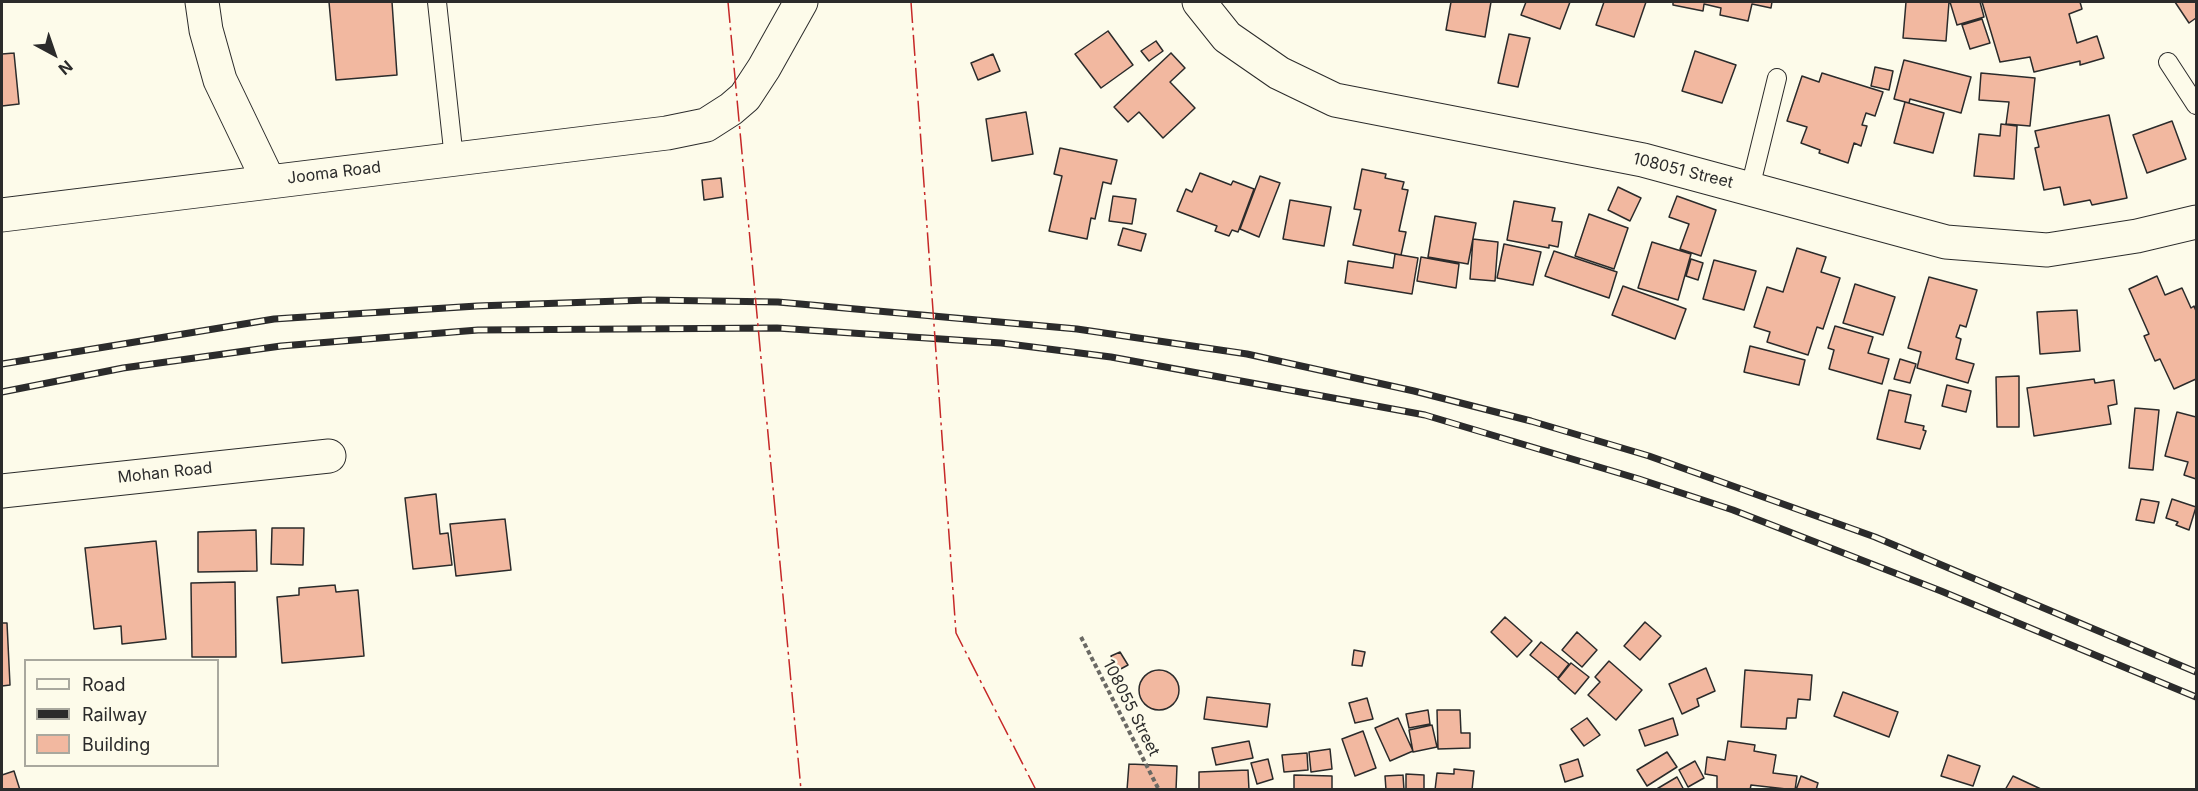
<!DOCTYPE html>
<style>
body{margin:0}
#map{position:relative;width:2198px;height:791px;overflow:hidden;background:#fdfbea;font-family:Inter,sans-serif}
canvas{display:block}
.frame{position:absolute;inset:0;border:3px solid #2b2b2b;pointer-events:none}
.legend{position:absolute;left:24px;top:659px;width:195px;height:108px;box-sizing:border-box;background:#fdfbea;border:2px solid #a9a89e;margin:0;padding:8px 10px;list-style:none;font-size:18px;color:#2b2b2b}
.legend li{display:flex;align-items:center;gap:12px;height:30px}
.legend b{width:30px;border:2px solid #a9a89e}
.north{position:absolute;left:24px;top:24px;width:60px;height:60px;-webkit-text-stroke:4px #fdfbea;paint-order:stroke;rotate:140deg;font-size:16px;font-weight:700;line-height:24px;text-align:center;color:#2b2b2b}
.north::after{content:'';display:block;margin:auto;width:21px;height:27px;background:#2b2b2b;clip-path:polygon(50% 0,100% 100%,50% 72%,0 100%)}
</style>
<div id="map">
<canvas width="2198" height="791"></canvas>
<div class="frame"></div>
<ul class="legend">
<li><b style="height:8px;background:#fdfbea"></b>Road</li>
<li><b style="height:8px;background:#2b2b2b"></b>Railway</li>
<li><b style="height:16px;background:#f2b8a0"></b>Building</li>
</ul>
<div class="north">N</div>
</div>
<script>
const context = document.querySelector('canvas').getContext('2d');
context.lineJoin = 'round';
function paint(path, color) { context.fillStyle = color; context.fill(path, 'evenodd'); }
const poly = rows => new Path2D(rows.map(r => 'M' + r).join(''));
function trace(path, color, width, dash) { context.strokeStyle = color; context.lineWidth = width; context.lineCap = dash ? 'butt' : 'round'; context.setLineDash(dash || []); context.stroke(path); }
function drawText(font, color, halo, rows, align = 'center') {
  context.font = font + ' Inter,sans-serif'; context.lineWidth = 4.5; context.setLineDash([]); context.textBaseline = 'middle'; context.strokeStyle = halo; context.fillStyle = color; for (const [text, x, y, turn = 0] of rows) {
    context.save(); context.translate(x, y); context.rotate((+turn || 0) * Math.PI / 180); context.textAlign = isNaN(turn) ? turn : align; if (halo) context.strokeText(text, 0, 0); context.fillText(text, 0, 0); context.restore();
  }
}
const building = poly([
 [329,2,392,2,397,75,336,80,329,2],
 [1451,2,1491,2,1485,37,1446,30,1451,2],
 [1526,2,1570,2,1560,29,1521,15,1526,2],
 [1604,2,1646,2,1634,37,1596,25,1604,2],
 [1673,2,1772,2,1771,8,1752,4,1748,21,1720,15,1721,8,1704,4,1703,11,1673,5,1673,2],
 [1906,2,1949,2,1946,41,1903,38,1906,2],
 [1950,2,1980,2,1984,17,1957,25,1950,2],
 [1982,2,2080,2,2082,9,2069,14,2077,43,2097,36,2104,58,2080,65,2080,61,2034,72,2030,57,2000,62,1982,2],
 [2175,2,2196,2,2196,18,2189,23,2175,2],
 [1982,19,1990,43,1970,49,1962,25,1982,19],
 [1108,31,1133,65,1101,88,1075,54,1108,31],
 [1509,34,1530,38,1518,87,1498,83,1509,34],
 [1156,41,1163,51,1149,61,1141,51,1156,41],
 [1695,51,1736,65,1722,103,1682,91,1695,51],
 [14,53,19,104,2,106,2,54,14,53],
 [1171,53,1185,68,1170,82,1195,108,1163,138,1139,112,1128,122,1114,107,1171,53],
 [993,54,1000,71,978,80,971,63,993,54],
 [1904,60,1971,77,1961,113,1910,99,1909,103,1894,99,1904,60],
 [1875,67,1893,71,1889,90,1871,86,1875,67],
 [1822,73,1883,92,1875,116,1866,113,1862,125,1867,126,1861,146,1854,143,1848,163,1819,153,1820,150,1801,143,1807,127,1787,121,1802,76,1819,82,1822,73],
 [1981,73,2035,78,2030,126,2006,124,2009,102,1979,100,1981,73],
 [1905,102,1944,113,1933,153,1894,143,1905,102],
 [1026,112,1033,154,992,161,986,119,1026,112],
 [2109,115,2127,198,2092,205,2090,200,2064,205,2060,187,2044,190,2035,148,2039,147,2035,131,2109,115],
 [2172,121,2186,159,2147,173,2133,135,2172,121],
 [2001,124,2017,126,2014,179,1974,176,1979,134,2000,136,2001,124],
 [1060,148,1117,160,1111,184,1103,182,1095,219,1091,218,1087,239,1049,231,1062,176,1054,174,1060,148],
 [1362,169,1386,174,1385,178,1404,182,1402,189,1408,190,1399,231,1406,232,1401,255,1353,245,1361,210,1354,209,1362,169],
 [1200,173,1231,185,1233,181,1254,189,1238,232,1232,230,1229,236,1215,231,1217,226,1177,211,1186,189,1192,192,1200,173],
 [1260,176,1280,183,1259,237,1240,229,1260,176],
 [721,178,723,197,704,200,702,180,721,178],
 [1618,187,1641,198,1630,221,1608,210,1618,187],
 [1113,196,1136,199,1132,224,1109,221,1113,196],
 [1677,196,1716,210,1701,256,1680,249,1689,224,1669,217,1677,196],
 [1290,200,1331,207,1324,246,1283,239,1290,200],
 [1514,201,1555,208,1552,221,1562,222,1558,247,1549,245,1549,248,1507,240,1514,201],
 [1589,214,1628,228,1614,269,1575,256,1589,214],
 [1435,216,1476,223,1468,264,1428,257,1435,216],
 [1123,228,1146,234,1141,251,1118,245,1123,228],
 [1473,239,1498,242,1495,281,1470,279,1473,239],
 [1652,242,1691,254,1678,300,1638,288,1652,242],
 [1504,244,1541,252,1533,285,1497,278,1504,244],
 [1797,248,1826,257,1821,272,1840,278,1823,329,1817,327,1808,355,1767,342,1770,332,1754,327,1767,287,1783,292,1797,248],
 [1554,251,1617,272,1609,298,1545,276,1554,251],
 [1395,254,1418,258,1412,294,1345,283,1348,261,1393,268,1395,254],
 [1421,257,1459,264,1456,288,1417,281,1421,257],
 [1691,259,1703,263,1698,280,1686,276,1691,259],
 [1714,260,1756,271,1744,310,1703,299,1714,260],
 [2157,276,2165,295,2182,288,2191,308,2194,306,2196,311,2196,379,2174,389,2160,359,2155,361,2144,336,2149,334,2129,289,2157,276],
 [1929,277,1977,290,1966,327,1960,325,1956,337,1961,339,1956,359,1974,364,1968,383,1917,368,1921,352,1908,348,1929,277],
 [1855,284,1895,297,1883,335,1843,323,1855,284],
 [1623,286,1686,309,1675,339,1612,315,1623,286],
 [2077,310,2080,351,2040,354,2037,312,2077,310],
 [1835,326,1873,337,1868,353,1889,359,1882,384,1829,369,1834,350,1828,348,1835,326],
 [1750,346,1805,360,1799,385,1744,372,1750,346],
 [1900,359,1916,364,1910,383,1894,379,1900,359],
 [2019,376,2019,427,1997,427,1996,377,2019,376],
 [2094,379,2095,383,2114,380,2117,404,2108,406,2111,424,2034,436,2027,388,2094,379],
 [1947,385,1971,391,1966,412,1942,406,1947,385],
 [1889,390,1911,395,1905,422,1924,426,1923,430,1926,431,1920,449,1877,439,1889,390],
 [2135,408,2159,410,2153,470,2129,468,2135,408],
 [2177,412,2196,417,2196,479,2184,475,2188,462,2165,456,2177,412],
 [436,494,440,534,448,533,452,565,413,569,405,498,436,494],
 [2141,499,2159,502,2154,523,2136,520,2141,499],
 [2172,499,2196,507,2189,530,2176,525,2178,522,2166,518,2172,499],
 [505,519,511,570,456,576,450,524,505,519],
 [272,528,304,528,303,565,271,564,272,528],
 [256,530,257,571,198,572,198,532,256,530],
 [156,541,166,639,122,644,121,626,94,629,85,548,156,541],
 [235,582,236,657,192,657,191,583,235,582],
 [335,585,336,592,358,590,364,656,282,663,277,597,299,595,299,588,335,585],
 [1505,617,1532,641,1517,657,1491,632,1505,617],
 [1645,622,1661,636,1640,660,1624,646,1645,622],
 [2,623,7,623,10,685,2,686,2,623],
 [1577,632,1597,650,1582,667,1562,650,1577,632],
 [1541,642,1569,664,1558,678,1530,655,1541,642],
 [1354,650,1365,652,1362,666,1352,665,1354,650],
 [1120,652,1128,665,1117,671,1111,656,1120,652],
 [1609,661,1642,690,1616,720,1588,695,1600,682,1595,677,1609,661],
 [1571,663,1589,677,1575,694,1558,679,1571,663],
 [1706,668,1715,691,1697,699,1699,706,1682,714,1669,684,1706,668],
 '1139 690a20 20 0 1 1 40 0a20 20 0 1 1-40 0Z',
 [1745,670,1812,675,1810,700,1798,699,1796,718,1787,718,1786,729,1741,727,1745,670],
 [1843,692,1898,712,1889,737,1834,716,1843,692],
 [1207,697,1270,704,1267,727,1204,719,1207,697],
 [1367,698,1373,719,1355,723,1349,703,1367,698],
 [1428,710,1430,724,1409,728,1406,714,1428,710],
 [1437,710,1460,710,1461,733,1470,733,1470,748,1438,749,1437,710],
 [1398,718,1413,751,1390,761,1375,728,1398,718],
 [1587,718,1600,735,1584,746,1571,729,1587,718],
 [1673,718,1678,735,1645,746,1639,730,1673,718],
 [1432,725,1437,747,1413,752,1409,730,1432,725],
 [1363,731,1376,768,1355,776,1342,739,1363,731],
 [1249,741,1253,758,1216,765,1212,748,1249,741],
 [1728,741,1755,745,1754,751,1776,755,1773,773,1797,776,1795,790,1751,785,1750,790,1717,790,1717,776,1705,774,1707,757,1725,760,1728,741],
 [1330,749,1332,769,1311,772,1309,752,1330,749],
 [1667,752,1677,767,1647,786,1637,770,1667,752],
 [1307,753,1308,770,1284,772,1282,755,1307,753],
 [1948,755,1980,766,1973,786,1941,776,1948,755],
 [1268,759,1273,779,1257,784,1251,763,1268,759],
 [1578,759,1583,776,1565,782,1560,765,1578,759],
 [1695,761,1704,778,1688,787,1679,770,1695,761],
 [1129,764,1177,766,1176,790,1127,790,1129,764],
 [1454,769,1474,771,1472,790,1435,790,1437,773,1454,774,1454,769],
 [1248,770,1249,790,1199,790,1199,772,1248,770],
 [14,771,20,790,2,790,2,775,14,771],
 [1406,774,1424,775,1424,790,1406,790,1406,774],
 [1294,775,1332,776,1332,790,1294,790,1294,775],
 [1403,775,1404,790,1386,790,1385,776,1403,775],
 [1801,776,1818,783,1816,790,1796,790,1801,776],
 [2013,776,2043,790,2005,790,2013,776],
 [1677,777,1684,790,1655,790,1677,777]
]);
paint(building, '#f2b8a0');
trace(building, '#2b2b2b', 1.5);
const service = poly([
 [437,2,454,159],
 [2168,62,2196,105],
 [1750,188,1777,78]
]);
const minor = poly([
 [202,2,206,30,220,80,269,182],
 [1199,2,1227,37,1279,73,1335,100,1643,160,1946,242,2047,250,2137,236,2196,222],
 [2,215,667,133,706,125,731,109,745,97,764,68,801,2],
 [2,491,329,456]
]);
trace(service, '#2b2b2b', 20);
trace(minor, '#2b2b2b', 35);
trace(poly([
 [1081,637,1159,790]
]), '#6a6964', 4, [4.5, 3]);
trace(service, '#fdfbea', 18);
trace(minor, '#fdfbea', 33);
const rail = poly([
 [2,364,274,319,477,306,648,300,778,302,1077,329,1247,354,1414,391,1531,421,1649,456,1875,537,2196,672],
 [2,392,123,368,281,346,478,330,777,328,1001,343,1111,357,1425,415,1639,479,1733,510,1941,591,2196,697]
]);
trace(rail, '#2b2b2b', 7);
trace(rail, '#fdfbea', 4.5, [14]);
trace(poly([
 [728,2,801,790],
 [911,2,956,633,1036,790]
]), '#c62828', 1.5, [21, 4.5, 3, 4.5]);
drawText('16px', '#2b2b2b', '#fdfbea', [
 ["108051 Street",1683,171,14],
 ["Jooma Road",334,173,-7],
 ["Mohan Road",165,473,-6],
 ["108055 Street",1131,708,63]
]);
</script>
